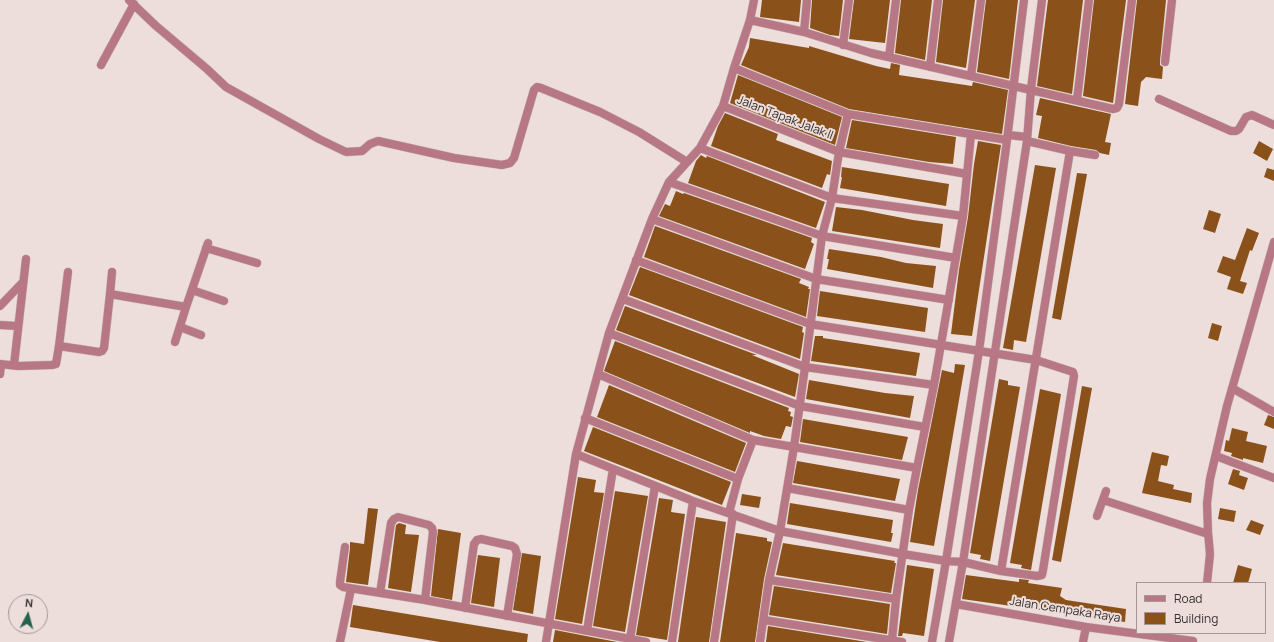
<!DOCTYPE html>
<style>
body{margin:0}
#map{position:relative;width:1274px;height:642px;overflow:hidden;background:#eddedb;font-family:Manrope,sans-serif}
canvas{display:block}
.legend{position:absolute;left:1136px;top:582px;width:130px;height:52px;box-sizing:border-box;background:#eddedb;border:1px solid #a39896;margin:0;padding:5px 7px;list-style:none;font-size:12px;color:#352f2e}
.legend li{display:flex;align-items:center;gap:8px;height:20px}
.legend b{width:20px;border:1px solid #a39896}
.north{position:absolute;left:8px;top:594px;width:40px;height:40px;box-sizing:border-box;background:#eddedb;border:1px solid #a39896;border-radius:50%;rotate:6deg;font-size:11px;font-weight:700;line-height:16px;text-align:center;color:#352f2e}
.north::after{content:'';display:block;margin:auto;width:14px;height:18px;background:#25634f;clip-path:polygon(50% 0,100% 100%,50% 72%,0 100%)}
</style>
<div id="map">
<canvas width="1274" height="642"></canvas>
<ul class="legend">
<li><b style="height:5px;background:#b87785"></b>Road</li>
<li><b style="height:11px;background:#8b511a"></b>Building</li>
</ul>
<div class="north">N</div>
</div>
<script>
const context = document.querySelector('canvas').getContext('2d');
context.lineJoin = 'round';
function paint(path, color) { context.fillStyle = color; context.fill(path, 'evenodd'); }
const poly = rows => new Path2D(rows.map(r => 'M' + r).join(''));
function trace(path, color, width, dash) { context.strokeStyle = color; context.lineWidth = width; context.lineCap = dash ? 'butt' : 'round'; context.setLineDash(dash || []); context.stroke(path); }
function drawText(font, color, halo, rows, align = 'center') {
  context.font = font + ' Manrope,sans-serif'; context.lineWidth = 4; context.setLineDash([]); context.textBaseline = 'middle'; context.strokeStyle = halo; context.fillStyle = color; for (const [text, x, y, turn = 0] of rows) {
    context.save(); context.translate(x, y); context.rotate((+turn || 0) * Math.PI / 180); context.textAlign = isNaN(turn) ? turn : align; if (halo) context.strokeText(text, 0, 0); context.fillText(text, 0, 0); context.restore();
  }
}
paint(poly([
 [762,0,801,0,799,22,760,17],
 [812,0,843,0,839,36,830,35,810,28],
 [854,0,890,0,885,43,849,39],
 [901,0,932,0,925,60,895,53],
 [943,0,975,0,966,68,936,62],
 [986,0,1018,0,1009,79,977,72],
 [1048,0,1083,0,1072,94,1037,86],
 [1094,0,1126,0,1113,103,1083,96],
 [1137,0,1166,0,1160,61,1160,65,1163,67,1162,79,1146,77,1141,82,1138,106,1125,104],
 [750,38,809,48,809,46,876,66,890,69,891,63,900,65,899,75,972,86,973,82,1008,90,1002,134,849,109,741,65,749,47],
 [738,75,842,117,835,145,730,103],
 [1040,98,1111,114,1105,142,1111,143,1109,155,1100,153,1096,150,1071,146,1038,138,1042,116,1036,115],
 [725,113,778,134,776,140,832,161,830,175,827,174,822,188,711,146,718,126],
 [852,120,956,137,953,164,929,162,846,148],
 [978,141,1001,145,972,336,951,334,959,270,968,217,974,164],
 [1259,141,1273,149,1267,161,1253,153],
 [701,155,706,158,707,156,825,202,816,228,688,183,696,161],
 [1035,165,1056,168,1026,342,1014,340,1013,350,1003,348],
 [842,167,949,184,946,206,840,188,842,177,841,177],
 [1267,168,1274,170,1274,181,1264,177],
 [1077,173,1087,174,1061,320,1052,318],
 [676,191,683,194,684,193,812,238,811,242,814,244,805,269,659,216,665,204,670,206],
 [836,207,862,210,913,220,943,224,940,248,832,231],
 [1209,210,1221,214,1215,233,1203,229],
 [655,226,801,279,799,283,809,287,808,289,810,289,806,317,644,257],
 [1247,228,1259,233,1252,251,1250,250,1240,281,1247,283,1243,294,1227,289,1231,277,1217,272,1223,256,1235,260],
 [829,249,881,257,906,263,936,266,933,288,827,269,829,259,827,259],
 [640,267,803,327,802,332,804,333,800,359,629,295],
 [820,291,928,308,925,332,817,316],
 [625,306,757,355,752,355,799,374,795,397,616,330],
 [1212,323,1222,326,1218,341,1208,338],
 [815,336,823,336,823,338,920,353,916,376,811,361],
 [615,341,789,408,788,411,791,412,790,416,793,417,791,427,786,426,781,439,764,436,750,431,750,433,604,371],
 [955,364,965,365,934,546,910,542,918,490,942,370,954,373],
 [999,379,1008,381,1008,385,1020,387,990,561,980,559,981,555,970,553],
 [809,380,885,393,914,396,910,418,806,399],
 [609,385,746,443,735,472,597,417],
 [1082,386,1092,388,1061,562,1052,560],
 [1040,389,1061,394,1031,570,1021,568,1022,565,1010,563],
 [1268,415,1274,417,1274,429,1264,425],
 [803,419,908,437,902,460,800,442],
 [593,427,731,482,722,505,584,451],
 [1232,428,1248,432,1246,441,1267,446,1263,463,1243,458,1243,460,1231,456,1232,453,1224,451,1226,440,1229,441],
 [1152,452,1169,456,1167,466,1161,465,1158,481,1174,485,1173,489,1192,493,1191,503,1142,493],
 [797,461,900,479,895,501,793,483],
 [1233,469,1240,471,1239,475,1248,478,1244,490,1228,484],
 [578,477,596,480,594,492,604,493,582,624,555,619],
 [615,491,648,496,625,632,593,626],
 [742,494,761,497,759,508,740,505],
 [659,498,673,500,671,512,685,514,667,640,636,635],
 [790,503,893,520,891,533,893,533,891,542,787,524],
 [368,508,378,509,368,585,346,582,350,548,350,542,364,544],
 [1220,508,1236,511,1234,522,1218,519],
 [696,517,726,522,709,642,678,642],
 [1251,520,1264,525,1260,535,1246,530],
 [399,523,406,525,405,534,419,535,411,592,388,588,396,525],
 [438,529,461,533,452,600,431,596],
 [736,533,767,538,767,541,772,542,764,579,755,642,720,642],
 [783,543,895,561,894,563,896,563,891,593,776,575],
 [522,553,541,556,533,614,513,610],
 [478,555,500,558,494,607,471,603],
 [907,565,934,569,924,636,903,633,902,636,898,636],
 [1238,565,1252,569,1248,583,1233,583],
 [966,575,1019,582,1019,579,1029,580,1028,583,1062,588,1060,596,1066,600,1126,609,1125,622,962,599],
 [774,586,890,604,887,634,769,615],
 [353,605,528,634,527,642,440,642,350,627],
 [768,626,867,642,766,642],
 [555,630,617,642,553,642]
]), '#8b511a');
const street = poly([
 [129,0,155,25,207,69,226,87,319,139,346,152,362,151,370,144,378,141,454,158,502,165,510,163,514,158,534,90,537,87,541,88,600,112,639,132,687,162],
 [754,0,750,20,804,32,871,53,1113,109,1117,108,1119,104,1132,0],
 [804,32,807,0],
 [843,45,849,0],
 [889,57,896,0],
 [1165,62,1172,0],
 [101,65,134,4],
 [930,67,938,0],
 [734,68,848,114],
 [971,76,981,0],
 [1159,99,1231,131,1236,131,1239,129,1246,117,1252,115,1274,125],
 [1077,100,1089,0],
 [723,106,839,152,967,174],
 [1008,135,1027,137],
 [1027,141,1070,151,1095,155],
 [700,148,832,198,963,216],
 [669,182,822,236,956,258],
 [652,219,816,279,949,300],
 [206,248,257,263],
 [192,290,224,301],
 [110,294,112,272],
 [623,299,805,367,934,385],
 [0,306,23,282],
 [0,325,17,326],
 [180,327,201,335],
 [609,333,800,406,925,427],
 [175,342,186,307],
 [59,346,68,272],
 [0,364,18,366,52,365,56,364,59,346,99,352,102,351,104,348,110,294,186,307,208,243],
 [14,365,26,259],
 [0,374,1,364],
 [598,374,753,440,917,468],
 [1232,388,1274,412],
 [585,418,738,479],
 [576,454,693,501,780,531,903,554,946,561,963,562,1001,571,1037,576,1042,575,1043,570,1074,376,1073,372,1036,360,810,324,636,260],
 [1216,456,1274,478],
 [787,488,909,510],
 [1103,500,1208,534],
 [729,513,738,479,753,440],
 [1097,516,1106,491],
 [345,547,340,582,340,585,343,587,425,600,646,642],
 [1001,571,1070,151],
 [769,580,896,599],
 [1207,583,1210,554,1208,532,1207,503,1210,479,1227,406,1274,242],
 [380,593,391,523,394,519,398,517,429,525,432,528,433,532,425,600],
 [956,604,1086,627,1193,641],
 [465,608,474,544,477,540,481,539,512,546,515,548,517,554,507,616],
 [764,620,902,642],
 [587,631,613,469],
 [630,639,655,486],
 [892,640,896,599,909,510,917,468,934,385,963,216,971,134],
 [340,642,351,589],
 [546,642,576,454,609,333,652,219,669,182,700,148,723,106,734,68,750,20],
 [672,642,693,501],
 [714,642,733,514],
 [760,642,769,580,780,531,794,447,805,367,822,236,832,198,839,152,848,114,1007,140],
 [932,642,946,561,979,351,1007,140,1024,0],
 [949,642,963,562,1027,141,1031,89,1042,0],
 [1083,642,1086,627]
]);
trace(street, '#c8bbb8', 9);
trace(street, '#b87785', 8);
drawText('12px', '#352f2e', '#eddedb', [
 ["Jalan Tapak Jalak II",785,118,21],
 ["Jalan Cempaka Raya",1065,610,9]
]);
</script>
